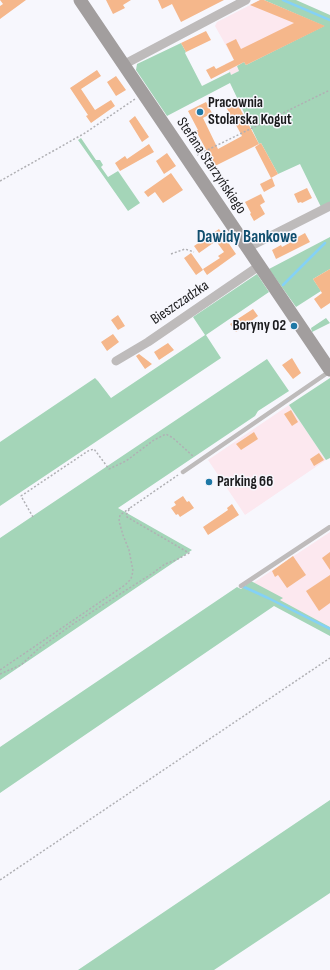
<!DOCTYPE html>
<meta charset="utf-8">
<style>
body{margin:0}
canvas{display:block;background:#f7f7fd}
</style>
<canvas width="330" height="970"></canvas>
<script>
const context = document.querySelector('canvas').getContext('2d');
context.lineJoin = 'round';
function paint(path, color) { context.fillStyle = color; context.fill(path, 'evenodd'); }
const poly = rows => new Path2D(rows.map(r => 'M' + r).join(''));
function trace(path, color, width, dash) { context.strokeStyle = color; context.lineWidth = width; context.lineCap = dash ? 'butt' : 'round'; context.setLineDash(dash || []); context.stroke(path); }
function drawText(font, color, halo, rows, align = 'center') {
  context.font = font + ' "Sofia Sans Condensed",sans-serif'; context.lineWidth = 3; context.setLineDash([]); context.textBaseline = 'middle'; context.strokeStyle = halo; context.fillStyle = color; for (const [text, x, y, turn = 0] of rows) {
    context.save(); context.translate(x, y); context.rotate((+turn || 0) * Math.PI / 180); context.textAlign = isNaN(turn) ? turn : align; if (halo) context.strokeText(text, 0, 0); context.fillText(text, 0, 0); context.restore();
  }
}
paint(poly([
 [260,0,263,0,325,26,246,65,237,66,239,71,231,75,225,64,234,60,215,26,217,22],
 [289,405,326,460,245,515,208,460],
 [330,532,330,627,280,600,282,599,253,583]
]), '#fce8ef');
paint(poly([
 [264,0,296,0,330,15,330,202,321,207,300,164,278,174,261,143,259,144,230,83,167,116,136,70,137,64,181,43,186,52,185,53,202,86,230,72,231,75,239,71,237,66,244,62,246,65,324,26],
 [81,138,96,160,100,160,103,165,101,167,108,177,118,171,140,203,128,211,78,140],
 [330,237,330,269,313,279,321,291,296,307,269,269],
 [257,274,269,292,206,335,221,358,0,506,0,442,95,378,98,381,111,398,205,335,193,317],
 [326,318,330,323,312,332,311,328],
 [267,359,289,391,258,411,255,416,118,508,192,550,0,680,0,538],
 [330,378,330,458,326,460,289,405],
 [251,581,283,598,280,600,330,627,330,636,274,606,0,793,0,747,237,587,241,589],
 [330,800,330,893,214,970,78,970]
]), '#a4d5b8');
trace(poly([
 [283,0,330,20],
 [283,285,325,243],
 [244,587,268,598,330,629]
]), '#84d1f6', 2.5);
paint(poly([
 [0,0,26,0,0,19,0,6,3,4],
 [106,0,131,0,123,5,125,8,113,14],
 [158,0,224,0,181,22,172,4,162,9],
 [260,0,264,0,325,26,246,65,244,62,211,79,206,70,214,66,216,69,234,60,226,44,236,39,241,49,294,23,250,5],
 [206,31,211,40,186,52,181,43],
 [97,70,101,76,81,89,95,110,111,100,115,106,91,123,86,116,88,115,70,88],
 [116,76,126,90,116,96,107,82],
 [235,99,259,144,215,166,196,131,198,130,188,111,206,102,212,113,203,118,218,149,242,136,225,105],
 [135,116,149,137,142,142,129,121],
 [261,143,278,174,271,178,255,147],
 [149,144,154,152,120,171,115,163,125,156,127,159],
 [167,153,176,166,164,174,156,161],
 [171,173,183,190,163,203,155,192,148,197,144,192],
 [272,178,275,186,264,192,260,184],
 [307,188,312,198,302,203,301,202,298,203,294,194],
 [261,194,265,202,260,205,265,214,254,221,250,214,251,213,245,202],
 [219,229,236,254,207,275,203,269,220,258,218,256,224,252,216,241,199,253,194,246],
 [305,233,310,242,276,259,272,250,281,245,282,247,297,239,296,238],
 [191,253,203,270,196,275,184,258],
 [330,269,330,303,321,309,314,299,322,293,313,279],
 [253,309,258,316,236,332,230,324],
 [118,315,125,326,118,330,111,320],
 [113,334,119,342,107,351,101,342],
 [168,343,174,350,159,360,154,352],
 [139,354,152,364,145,369,136,356],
 [292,358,301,373,293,379,282,365],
 [291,410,298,422,292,426,284,414],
 [254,432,258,439,241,450,236,444],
 [319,453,324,460,314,466,310,459],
 [183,496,187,502,189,501,194,508,180,517,178,514,176,515,171,508,176,505,174,502],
 [232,504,239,515,208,535,203,527,228,510,227,508],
 [330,552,330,570,322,558],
 [293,556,306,575,287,588,278,575,275,577,272,571],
 [330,575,330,603,319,611,306,591]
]), '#f5b78b');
trace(poly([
 [197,155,330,90],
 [0,181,85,133,135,99],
 [171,254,185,249,194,252],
 [33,517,21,496,88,451,94,449,109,469,126,461,154,440,166,434,173,438,194,457],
 [0,670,125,585,131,579,133,571,129,550,123,535,119,521,120,515,130,508],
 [0,674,21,665,37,650,73,624,153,573,165,564,176,560,189,553,127,517,126,515,130,508,178,475],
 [0,880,330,658]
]), '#b0b0b4', 1.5, [2, 2]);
trace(poly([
 [183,472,330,371],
 [241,586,330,527]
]), '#bebbbb', 4.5);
trace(poly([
 [123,65,246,0],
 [247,248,330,206],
 [116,361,148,342,259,266]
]), '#bebbbb', 9);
trace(poly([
 [80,0,330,370]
]), '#a29e9e', 13);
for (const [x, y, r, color] of [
 [200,112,4,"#1e78a6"],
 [294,326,4,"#1e78a6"],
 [209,482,4,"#1e78a6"]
]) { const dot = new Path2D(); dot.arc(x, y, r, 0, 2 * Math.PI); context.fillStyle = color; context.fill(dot); trace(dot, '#f7f7fd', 1.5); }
drawText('bold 15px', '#1b1b1d', '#f7f7fd', [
 ["Pracownia",208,103],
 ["Stolarska Kogut",208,120],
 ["Boryny 02",286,326,"right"],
 ["Parking 66",217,482]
], 'left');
drawText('15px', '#1b1b1d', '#f7f7fd', [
 ["Stefana Starzyńskiego",211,166,56],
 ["Bieszczadzka",180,303,-34]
]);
drawText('bold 17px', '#104e6e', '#f7f7fd', [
 ["Dawidy Bankowe",247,238]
]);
</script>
